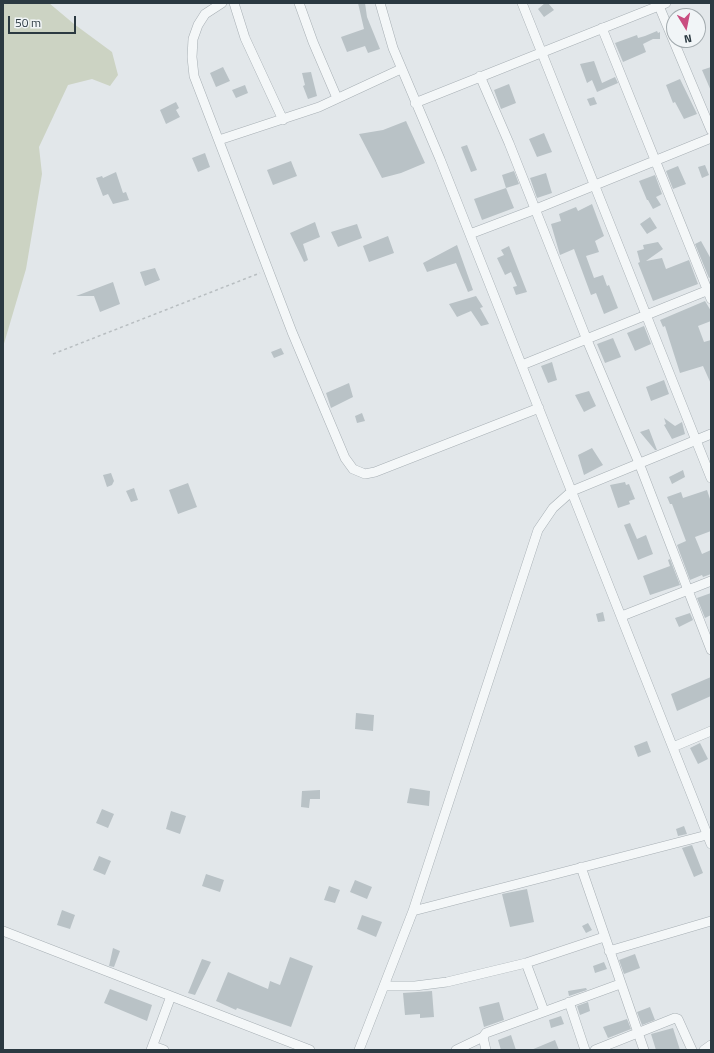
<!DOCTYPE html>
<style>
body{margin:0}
#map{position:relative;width:714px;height:1053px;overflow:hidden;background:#e2e7ea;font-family:"Titillium Web",sans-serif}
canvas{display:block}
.frame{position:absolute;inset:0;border:4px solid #2b3941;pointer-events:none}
.north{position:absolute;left:666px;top:8px;width:40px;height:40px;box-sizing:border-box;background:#f1f5f7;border:1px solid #a2aaae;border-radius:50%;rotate:170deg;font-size:11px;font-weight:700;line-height:16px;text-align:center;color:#2b3941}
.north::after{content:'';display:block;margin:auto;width:14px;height:18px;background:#c94d80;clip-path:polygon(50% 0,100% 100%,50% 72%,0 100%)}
.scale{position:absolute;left:8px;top:16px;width:68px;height:18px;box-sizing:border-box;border:2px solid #2b3941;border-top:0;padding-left:5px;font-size:12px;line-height:14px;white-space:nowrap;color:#2b3941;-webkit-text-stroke:3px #f1f5f7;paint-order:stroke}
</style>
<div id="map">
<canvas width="714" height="1053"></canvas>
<div class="frame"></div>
<div class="north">N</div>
<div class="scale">50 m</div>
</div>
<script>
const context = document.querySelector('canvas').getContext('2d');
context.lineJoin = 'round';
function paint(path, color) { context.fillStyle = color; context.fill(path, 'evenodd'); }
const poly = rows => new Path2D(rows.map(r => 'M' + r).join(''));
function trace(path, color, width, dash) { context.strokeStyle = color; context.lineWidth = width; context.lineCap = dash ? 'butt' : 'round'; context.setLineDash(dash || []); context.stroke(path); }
paint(poly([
 [3,3,49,3,74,24,112,52,118,75,110,86,92,79,68,85,39,147,42,174,26,269,3,347]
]), '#ccd3c3');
paint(poly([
 [358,3,365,3,367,17,380,49,368,53,365,46,347,52,341,37,364,29],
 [545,3,548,3,554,10,544,17,538,9],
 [657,31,658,33,660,32,660,39,653,39,643,44,646,52,623,62,615,43,637,35,638,38,645,36],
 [594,61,602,83,615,77,618,83,597,92,592,80,587,83,580,64],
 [223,67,230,81,216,87,210,73],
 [711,67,711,91,702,70],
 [311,72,317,96,308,99,303,86,305,85,302,73],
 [680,79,697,114,684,119,675,102,673,103,666,85],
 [509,84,516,103,501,109,494,90],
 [245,85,248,93,236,98,232,90],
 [594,97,597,104,590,106,587,99],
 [176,102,179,108,176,110,180,117,166,124,160,110],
 [406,121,425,163,401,173,382,178,359,134,383,130],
 [544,133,552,152,537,157,529,139],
 [467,145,477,170,471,172,461,147],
 [205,153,210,167,198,172,192,158],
 [291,161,297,176,273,185,267,170],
 [705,165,709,175,702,178,698,167],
 [678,166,686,184,673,189,666,171],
 [514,171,519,184,506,188,502,175],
 [116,172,123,193,126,192,129,200,113,204,108,194,103,196,96,178,102,176,103,178],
 [546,173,552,193,537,198,530,178],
 [655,175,662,194,656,197,661,205,653,209,648,200,647,200,639,181],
 [506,188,514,208,482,220,474,199],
 [592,204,604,236,595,241,599,252,586,256,594,278,603,275,607,286,609,285,618,308,604,314,596,293,591,295,574,249,560,255,551,224,561,221,559,214,576,207,578,211],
 [650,217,657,228,647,234,640,224],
 [315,222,320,237,303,244,308,260,304,262,290,233],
 [357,224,362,238,338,247,331,232],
 [388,236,394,253,369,262,363,246],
 [701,241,711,259,711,277,709,278,695,244],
 [658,242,663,249,646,261,662,258,666,269,689,260,698,284,653,301,638,263,640,262,637,251,644,249,643,245],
 [457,245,473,290,468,292,456,263,427,272,423,263],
 [509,246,527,292,516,295,513,287,517,286,511,272,505,275,497,258,504,255,501,250],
 [155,268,160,280,145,286,140,272],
 [113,282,120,304,100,312,94,296,76,296],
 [476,296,483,307,480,308,489,324,481,326,471,311,457,317,449,304],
 [705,301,711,311,711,321,698,326,704,342,711,340,711,384,703,366,680,373,665,326,663,327,660,320],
 [644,326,651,344,635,351,627,333],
 [613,338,621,357,605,363,597,344],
 [281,348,284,354,274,358,271,352],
 [552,362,557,380,548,383,541,366],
 [664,380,669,394,651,401,646,387],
 [349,383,353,397,331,408,326,393],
 [589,391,596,406,584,412,575,395],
 [362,413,365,421,357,423,355,416],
 [664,418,675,426,682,422,685,434,672,439,664,425,666,424],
 [649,429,657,450,655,450,640,432],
 [592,448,603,465,584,475,578,455],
 [683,470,685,477,672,484,669,477],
 [111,473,114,481,112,485,107,487,103,475],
 [625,482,626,485,629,484,635,499,629,501,630,504,618,508,610,485],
 [188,483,197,507,178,514,169,490],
 [134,488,138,500,131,502,126,491],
 [707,490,711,502,711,531,695,537,702,554,711,550,711,574,703,577,702,575,690,580,677,545,686,541,672,504,670,504,667,497,681,492,683,498],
 [630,523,637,539,646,535,653,554,638,560,624,525],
 [670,559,680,585,650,595,643,576,670,566,668,560],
 [711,593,711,615,705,618,697,598],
 [603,612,605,621,598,622,596,614],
 [690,613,693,620,679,627,675,618],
 [711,677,711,696,677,711,671,694],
 [356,713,374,715,373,731,355,729],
 [647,741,651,752,638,757,634,746],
 [700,743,708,759,698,764,690,748],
 [410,788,430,791,429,806,407,803],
 [320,790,320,799,310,799,309,808,301,807,302,791],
 [102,809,114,814,108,828,96,823],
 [171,811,186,816,180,834,166,829],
 [684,826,687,834,678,836,676,829],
 [692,845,703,873,694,877,682,848],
 [99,856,111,861,105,875,93,870],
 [206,874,224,880,220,892,202,886],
 [355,880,372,887,367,899,350,892],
 [329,886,340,890,335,903,324,900],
 [527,889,534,922,510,927,502,894],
 [62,910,75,915,70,929,57,925],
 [362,915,382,922,376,937,357,929],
 [588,923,592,930,586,933,582,926],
 [113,948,120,951,114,967,109,966],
 [635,954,640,968,624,974,619,960],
 [290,957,313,966,291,1027,237,1008,236,1010,216,1001,228,972,268,989,270,981,280,985],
 [202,959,211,962,195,995,188,993],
 [604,962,607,969,595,973,593,966],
 [586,988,587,990,569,996,568,991],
 [110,989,152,1005,147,1021,104,1003],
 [432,991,434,1017,420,1018,420,1014,405,1015,403,993],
 [499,1002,504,1020,484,1027,479,1007],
 [588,1002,590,1011,580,1015,577,1006],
 [650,1007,655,1020,642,1025,637,1012],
 [561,1016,564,1024,551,1028,549,1020],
 [627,1019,631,1029,608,1038,603,1027],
 [673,1028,680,1050,656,1050,651,1034],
 [511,1035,516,1050,501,1050,498,1040],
 [555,1040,559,1050,531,1050]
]), '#b9c2c6');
const minor = poly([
 [222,3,205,14,198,25,193,39,192,57,194,76,292,332,345,458,353,469,365,474,375,472,539,408],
 [234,3,245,38,283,120],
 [299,3,313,42,337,98],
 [380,3,393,48,440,159,711,844],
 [522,3,711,478],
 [659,6,711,130],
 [602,28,711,299],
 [480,76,509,143,587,340,639,463,711,650],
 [415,103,666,3],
 [219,140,319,107,401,69],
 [470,234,536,209,711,138],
 [522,365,711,289],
 [622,616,711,581],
 [673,747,711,731],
 [581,867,644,1050],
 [413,911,707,835],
 [3,931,310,1050],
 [609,951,711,921],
 [526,963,544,1011],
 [384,986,415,986,447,982,526,963,604,937],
 [569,1002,585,1050],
 [153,1046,164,1050],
 [151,1050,171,996],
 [359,1050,413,911,538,530,553,508,572,491,711,434],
 [456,1050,483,1037],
 [486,1050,483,1037,486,1033,620,984],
 [595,1050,675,1018,678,1019,692,1050],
 [704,1050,711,1045]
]);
trace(minor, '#a7afb4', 10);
trace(poly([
 [53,354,260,273]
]), '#b8bec1', 1.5, [3, 3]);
trace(minor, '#f4f7f8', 9);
</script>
